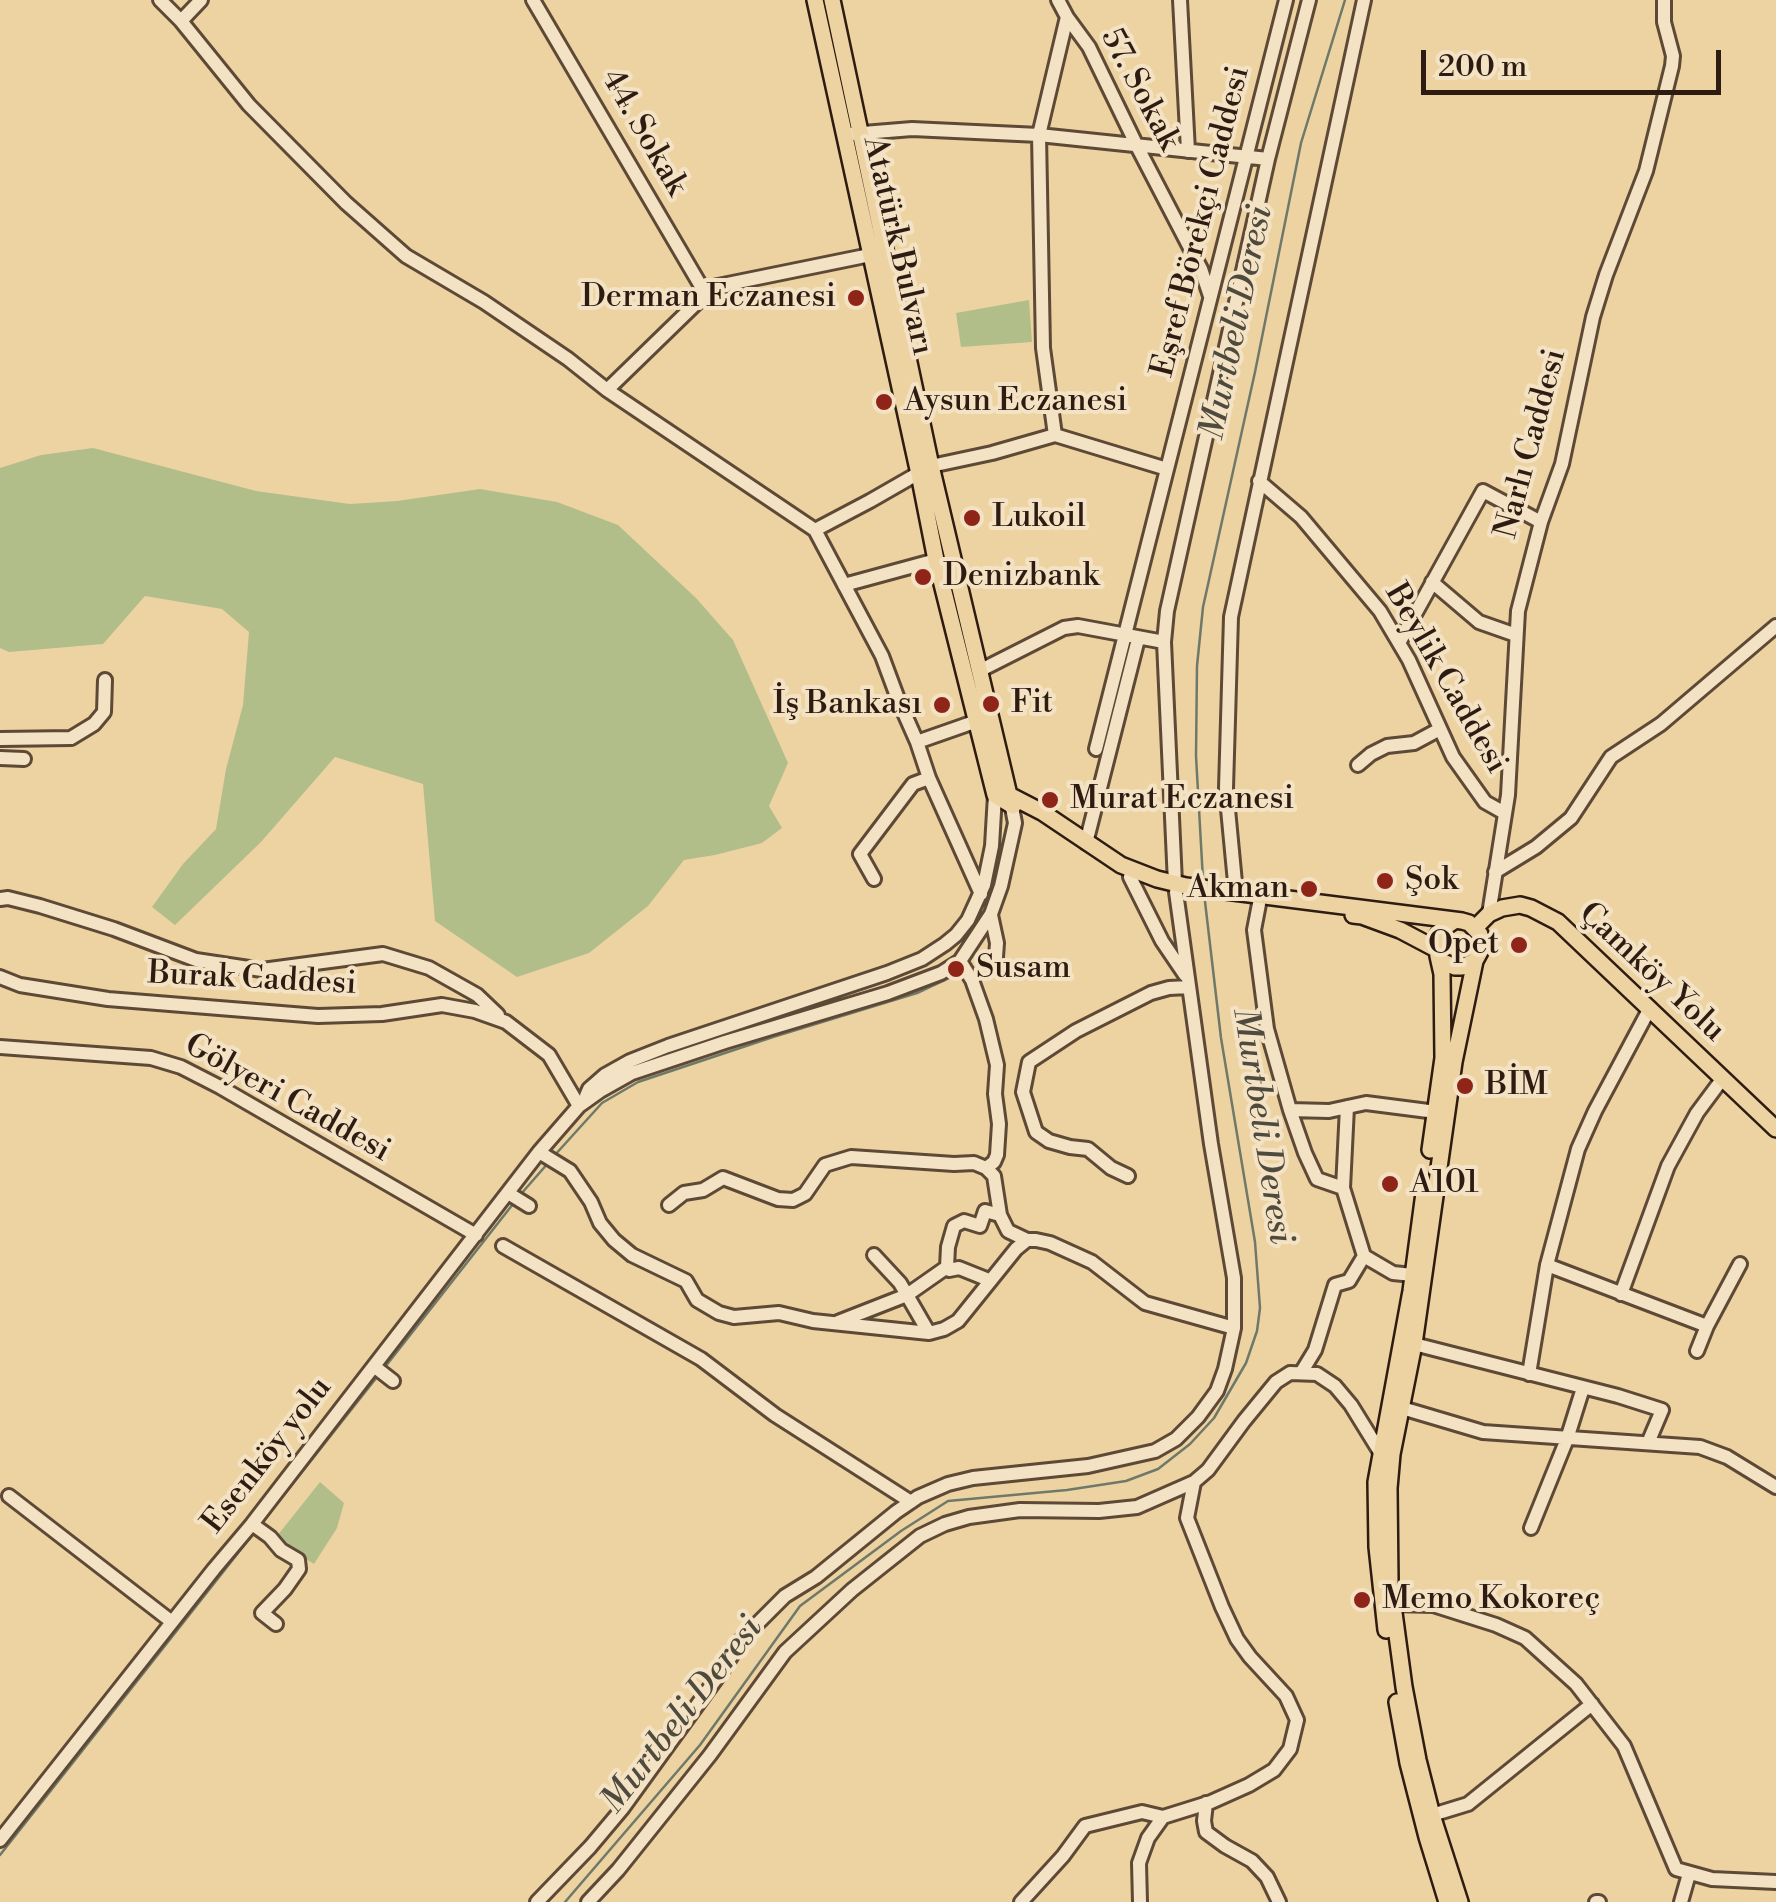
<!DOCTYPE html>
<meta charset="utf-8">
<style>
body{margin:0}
#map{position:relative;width:1776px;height:1902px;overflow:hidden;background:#edd3a2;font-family:"Libre Bodoni",serif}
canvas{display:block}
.scale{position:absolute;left:1421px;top:50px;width:300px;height:45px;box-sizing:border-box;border:5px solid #2e1b12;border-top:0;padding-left:12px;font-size:30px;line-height:35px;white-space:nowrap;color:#2e1b12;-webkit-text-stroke:8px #f3e2c3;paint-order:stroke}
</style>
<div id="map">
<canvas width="1776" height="1902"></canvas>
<div class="scale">200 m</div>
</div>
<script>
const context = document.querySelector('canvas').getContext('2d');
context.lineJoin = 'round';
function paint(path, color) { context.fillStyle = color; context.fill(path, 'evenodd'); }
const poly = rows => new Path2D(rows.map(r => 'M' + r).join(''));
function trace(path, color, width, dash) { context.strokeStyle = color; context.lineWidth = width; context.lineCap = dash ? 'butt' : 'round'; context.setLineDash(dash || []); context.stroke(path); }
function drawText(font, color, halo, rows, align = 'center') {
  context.font = font + ' "Libre Bodoni",serif'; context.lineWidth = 8; context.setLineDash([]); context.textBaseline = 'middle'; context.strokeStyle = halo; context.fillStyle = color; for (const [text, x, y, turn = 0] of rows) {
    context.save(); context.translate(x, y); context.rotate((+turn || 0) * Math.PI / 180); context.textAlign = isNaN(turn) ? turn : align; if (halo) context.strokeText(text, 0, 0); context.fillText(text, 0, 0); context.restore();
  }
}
paint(poly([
 [1029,300,1032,342,961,347,956,313],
 [93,448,256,491,350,504,397,501,480,489,557,502,618,525,696,598,733,640,788,763,769,806,782,828,762,843,715,855,684,860,648,906,589,953,517,977,435,921,423,784,335,757,261,842,175,925,152,907,183,864,216,829,226,769,243,705,249,632,222,609,145,596,103,644,9,652,0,648,0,468,41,455],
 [320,1482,344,1503,337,1528,314,1564,291,1550,277,1536]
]), '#b2be89');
trace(poly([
 [1132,633,1166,500],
 [1085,822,1130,641],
 [1203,880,1196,756,1197,666,1203,607,1255,372,1301,143,1345,0],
 [554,1156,602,1103,638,1082,773,1037,917,993,953,976],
 [521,1194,549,1162],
 [385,1367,513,1204],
 [261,1524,377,1377],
 [0,1855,253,1534],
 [565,1902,700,1745,800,1606,901,1531,948,1501,1067,1490,1126,1481,1158,1469,1190,1444,1214,1418,1246,1363,1257,1331,1260,1308,1255,1242,1221,1038,1204,893]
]), '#6f7969', 2.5);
const minor = poly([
 [160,0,181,21,249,105,346,203,406,256,484,302,568,359,607,390,815,530,882,656,898,699,917,742,929,778,981,894],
 [533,0,705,293],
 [1058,0,1067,17,1039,135,1043,348,1055,435,1167,469],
 [1180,0,1188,151],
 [1067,17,1089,47,1137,146,1201,269,1210,296],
 [181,21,201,0],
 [851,134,912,129,1039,135,1268,159],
 [607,390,713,287,870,255],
 [1259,481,1301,517,1380,611,1409,660,1453,757,1485,802,1501,811,1505,811],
 [815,530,870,501,931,466,992,453,1055,435],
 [1432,582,1479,622,1516,635],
 [844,585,936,560],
 [1399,643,1483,491,1541,522],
 [979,671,1064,628,1078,626,1164,642],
 [0,739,71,738,94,724,104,712,105,680],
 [917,742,977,721],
 [1096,749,1286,0],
 [0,758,24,759],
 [1358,765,1371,754,1387,746,1414,743,1440,729],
 [1086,843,1138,639],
 [1495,872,1536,847,1571,818,1611,757,1661,724,1776,626],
 [1130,877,1162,941,1185,975],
 [874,879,860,854,913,784,929,778],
 [1175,883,1164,642,1167,611,1268,159,1309,0],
 [1236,893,1226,788,1231,617,1364,0],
 [0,899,8,898,40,906,114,929,196,960,262,970,383,954,429,968,477,995,498,1015],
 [1259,904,1254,930,1267,1029,1290,1110,1329,1111,1366,1103,1436,1112],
 [1489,914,1508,795,1518,611,1541,522,1562,464,1593,317,1606,275,1646,171,1672,66,1673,56,1664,22,1664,0],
 [991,915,997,943,996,957],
 [960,961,972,980,986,1019,997,1065,995,1094,999,1124,997,1155,994,1162,986,1168],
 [0,977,20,985,108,999,318,1016,382,1014,442,1005,475,1011,506,1022,549,1055,579,1106],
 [0,1047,151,1058,181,1067,220,1087,476,1235],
 [586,1096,589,1089,605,1075,630,1061,668,1046,887,973,922,959,945,944,956,935,968,920,984,885,992,846,995,795],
 [1347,1107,1343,1188,1364,1256,1393,1273,1413,1275],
 [1290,1110,1305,1153,1317,1179,1343,1188],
 [539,1152,570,1171,591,1202,600,1223,614,1240,632,1255,686,1281,697,1300,719,1313,734,1317,779,1313,813,1321,929,1333,944,1329,958,1321,1016,1249,1027,1240,1036,1240,1050,1243,1092,1262,1145,1303,1234,1328],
 [1128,1176,1111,1168,1088,1149,1070,1147,1049,1141,1036,1132,1023,1092,1029,1062,1076,1031,1151,993,1169,988,1189,987],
 [508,1193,529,1206],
 [669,1205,684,1193,703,1190,723,1178,778,1199,793,1200,805,1194,825,1165,851,1157,954,1164,974,1163,986,1168,994,1176,1000,1215,1008,1231,1027,1240],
 [503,1246,701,1359,775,1415,911,1502],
 [874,1255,900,1283,929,1333],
 [1547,1265,1707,1326],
 [989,1280,959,1268,949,1270,947,1267,948,1247,954,1226,964,1221,980,1226,985,1211,1000,1215],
 [1621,1294,1668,1166,1697,1113,1723,1078],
 [838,1322,907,1295,947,1267],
 [1414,1344,1618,1396,1662,1410,1648,1443],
 [1697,1351,1707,1326,1740,1264],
 [375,1367,393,1381],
 [1301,1373,1315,1350,1335,1285,1349,1281,1364,1256],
 [1529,1374,1547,1265,1578,1149,1595,1111,1650,1008],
 [1402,1408,1483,1432,1700,1447,1727,1457,1776,1487],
 [9,1496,172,1622],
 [252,1524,270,1537,281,1550,298,1560,299,1569,285,1589,262,1613,276,1624],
 [1531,1528,1567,1439,1583,1388],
 [1393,1604,1433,1605,1496,1625,1525,1638,1576,1684,1624,1746,1676,1869,1712,1879,1776,1882],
 [1206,1803,1204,1821,1206,1832,1225,1846,1252,1861,1267,1877,1279,1902],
 [1432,1815,1468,1804,1592,1704],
 [0,1840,214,1569,252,1524,539,1152,579,1106,600,1091,632,1073,725,1042,888,993,941,973,960,961,991,914,1001,886,1015,823,1010,797],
 [537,1902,590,1847,622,1809,724,1668,741,1640,785,1596,816,1577,896,1512,918,1497,948,1484,973,1478,1088,1466,1155,1451,1176,1439,1198,1417,1217,1391,1225,1369,1234,1328,1234,1278,1211,1144,1176,892],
 [588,1902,618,1870,710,1755,785,1652,852,1590,920,1536,945,1524,969,1517,1020,1510,1099,1511,1137,1507,1194,1482],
 [1021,1902,1063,1856,1085,1826,1142,1812,1163,1817],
 [1140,1902,1139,1863,1148,1838,1163,1817,1211,1802,1249,1785,1274,1770,1290,1749,1297,1720,1286,1696,1250,1657,1237,1639,1222,1607,1187,1518,1194,1482,1208,1470,1244,1421,1276,1382,1290,1373,1317,1374,1335,1386,1351,1405,1380,1452],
 [1596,1902,1599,1902],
 [1681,1902,1689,1874]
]);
const major = poly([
 [815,0,919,474,936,560,995,795,1013,806],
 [832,0,931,466,1009,795,1042,812,1121,865,1157,879,1186,886,1462,921,1469,923,1480,934,1482,948,1475,961,1454,1062,1414,1344,1392,1454,1389,1488,1390,1583,1404,1687,1418,1760,1432,1815,1460,1902],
 [1353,915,1362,916,1400,930,1436,949],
 [1454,921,1442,929,1438,935,1436,942,1438,956,1443,962,1455,967,1462,967,1475,961],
 [1475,928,1489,914,1502,908,1520,905,1531,908,1558,922,1776,1129],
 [1430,1150,1443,1058,1442,974,1438,956],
 [1386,1630,1377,1547,1376,1482,1411,1291,1424,1193],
 [1397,1702,1408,1763,1427,1837,1447,1902]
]);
trace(minor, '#5e4936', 18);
trace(major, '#2e1b12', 20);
trace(minor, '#f3e2c3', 12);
trace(major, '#edd3a2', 15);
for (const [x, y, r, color] of [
 [856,298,10,"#8f2418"],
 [884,402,10,"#8f2418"],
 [972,518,10,"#8f2418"],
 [923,577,10,"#8f2418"],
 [991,704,10,"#8f2418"],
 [942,705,10,"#8f2418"],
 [1050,800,10,"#8f2418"],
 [1385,881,10,"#8f2418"],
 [1309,889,10,"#8f2418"],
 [1519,945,10,"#8f2418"],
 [956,969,10,"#8f2418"],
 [1465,1086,10,"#8f2418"],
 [1390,1184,10,"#8f2418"],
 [1362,1600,10,"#8f2418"]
]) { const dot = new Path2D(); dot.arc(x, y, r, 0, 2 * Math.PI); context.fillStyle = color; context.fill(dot); trace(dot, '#f3e2c3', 4); }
drawText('32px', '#2e1b12', '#f3e2c3', [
 ["57. Sokak",1139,90,62],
 ["44. Sokak",643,133,60],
 ["Eşref Börekçi Caddesi",1202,222,-76],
 ["Atatürk Bulvarı",897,246,77],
 ["Narlı Caddesi",1532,444,-75],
 ["Beylik Caddesi",1445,679,60],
 ["Çamköy Yolu",1651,973,43],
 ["Burak Caddesi",252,980,3],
 ["Gölyeri Caddesi",287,1099,29],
 ["Esenköy yolu",268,1456,-52]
]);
drawText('32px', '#2e1b12', '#f3e2c3', [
 ["Derman Eczanesi",836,298,"right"],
 ["Aysun Eczanesi",904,402],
 ["Lukoil",992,518],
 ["Denizbank",943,577],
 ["Fit",1011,704],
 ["İş Bankası",922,705,"right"],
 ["Murat Eczanesi",1070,800],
 ["Şok",1405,881],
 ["Akman",1289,889,"right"],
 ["Opet",1499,945,"right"],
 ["Susam",976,969],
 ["BİM",1485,1086],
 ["A101",1410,1184],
 ["Memo Kokoreç",1382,1600]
], 'left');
drawText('italic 35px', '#4e4a3e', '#f3e2c3', [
 ["Murtbeli Deresi",1238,323,-78],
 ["Murtbeli Deresi",1261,1126,81],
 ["Murtbeli Deresi",683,1716,-52]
]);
</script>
